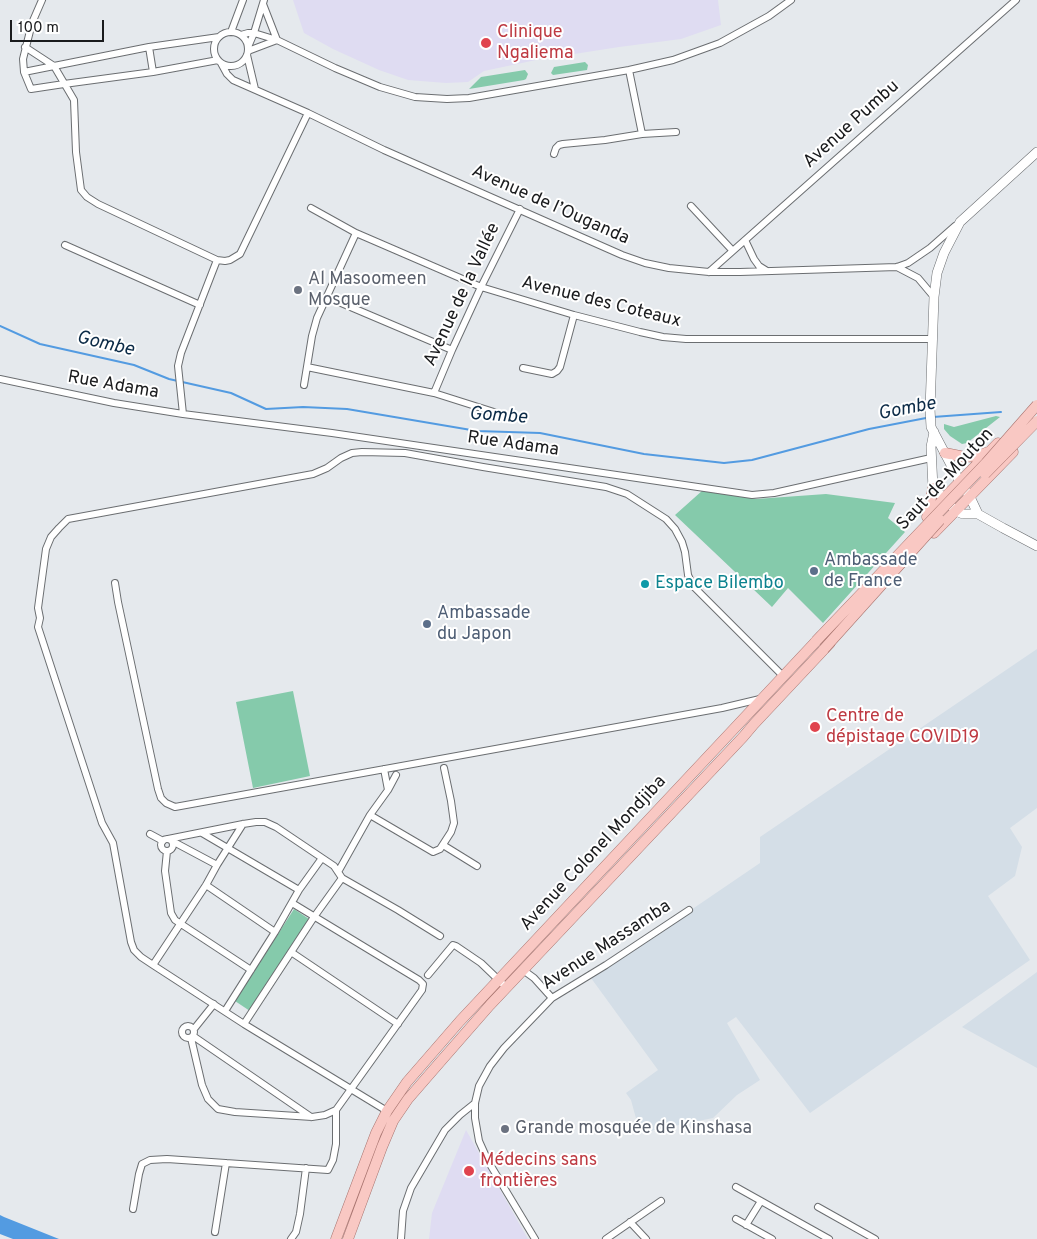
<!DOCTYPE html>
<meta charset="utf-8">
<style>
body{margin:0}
#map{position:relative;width:1037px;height:1239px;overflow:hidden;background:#e5e9ed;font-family:Overpass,sans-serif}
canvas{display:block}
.scale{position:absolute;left:10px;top:20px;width:94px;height:22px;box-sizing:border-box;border:2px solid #1a1b1d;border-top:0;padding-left:6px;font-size:15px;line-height:18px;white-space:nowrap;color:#1a1b1d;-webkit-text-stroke:4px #fff;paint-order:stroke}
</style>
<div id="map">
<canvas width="1037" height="1239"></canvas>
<div class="scale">100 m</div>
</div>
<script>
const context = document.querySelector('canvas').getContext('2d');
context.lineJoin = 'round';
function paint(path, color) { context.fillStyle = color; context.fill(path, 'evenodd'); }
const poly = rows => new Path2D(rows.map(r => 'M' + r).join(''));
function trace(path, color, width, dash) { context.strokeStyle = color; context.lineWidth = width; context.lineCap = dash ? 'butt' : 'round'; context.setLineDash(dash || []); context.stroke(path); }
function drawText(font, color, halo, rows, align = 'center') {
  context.font = font + ' Overpass,sans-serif'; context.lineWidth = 4; context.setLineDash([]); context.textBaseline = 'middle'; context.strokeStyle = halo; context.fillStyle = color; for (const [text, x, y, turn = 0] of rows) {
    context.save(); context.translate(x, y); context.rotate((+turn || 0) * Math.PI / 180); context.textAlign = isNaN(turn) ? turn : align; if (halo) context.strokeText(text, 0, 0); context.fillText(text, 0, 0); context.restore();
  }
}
paint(poly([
 [1037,649,1037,808,1010,828,1022,847,1015,876,988,896,1030,960,810,1113,736,1017,727,1023,760,1080,737,1095,713,1118,640,1133,631,1100,626,1093,658,1070,591,978,760,863,760,837],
 [1037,972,1037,1068,962,1027]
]), '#d4dee7');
paint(poly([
 [293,0,718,0,721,25,681,39,619,47,536,60,484,71,468,82,446,83,408,80,379,70,333,49,304,33],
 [466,1130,528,1239,429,1239,432,1213]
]), '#dfdcf2');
paint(poly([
 [585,62,588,65,587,70,553,75,551,73,554,67],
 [525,70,528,74,526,79,524,80,469,89,481,77],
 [996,416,1000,417,967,443,962,444,950,436,944,429,944,424,954,427],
 [703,490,756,499,826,494,895,503,888,518,905,532,823,623,788,588,772,607,675,515],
 [293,691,310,776,253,788,236,702],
 [294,909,309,919,250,1011,235,1001]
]), '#85caab');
paint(poly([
 [0,1215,4,1217,59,1239,13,1239,0,1234]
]), '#539be1');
trace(poly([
 [0,326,40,344,134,365,169,379,231,393,266,409,303,407,347,409,477,431,540,433,644,454,724,463,752,460,869,429,926,418],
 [933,417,1001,412]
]), '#539be1', 2);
const minor = poly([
 [42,0,32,23,23,59,24,72,31,89,64,84,153,72,218,60],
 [263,4,277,40],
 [231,32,243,0],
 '214 49a17 17 0 1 1 34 0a17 17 0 1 1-34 0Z',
 [241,35,248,33,254,33,277,40,335,68,380,87,415,97,447,99,469,98,629,70,673,60,720,43,769,16,791,0],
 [25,47,54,66,74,100,76,152,81,190,87,197,98,204,217,260,225,261,230,260,240,254,308,113],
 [149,47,153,72],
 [248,47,254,33,264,0],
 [248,51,277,40],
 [247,55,255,89],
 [221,63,227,74,233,80,308,113,384,150,622,255,645,263,669,268,709,272,740,272,897,267,908,263,930,248,955,226],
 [24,72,149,47,219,37],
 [642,134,676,132],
 [554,154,556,148,559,145,563,144,605,140,642,134,629,70],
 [691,206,732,250],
 [311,208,356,233,481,287,574,315,640,332,663,337,686,339,933,339],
 [745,240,754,259,759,266,767,271],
 [65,245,200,305],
 [897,267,918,278,934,297],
 [709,272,1016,0],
 [327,297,452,350],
 [307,367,434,393,494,412],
 [523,368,552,374,557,371,560,367,574,315],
 [0,379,114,403,183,414,332,433,752,495,774,493,931,458],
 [304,385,312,336,317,318,356,233],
 [434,393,452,350,481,287,520,209],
 [183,414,178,366,181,353,217,260],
 [115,583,118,602,158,789,161,798,166,803,175,807,722,708,760,699],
 [388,790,396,775],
 [370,815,433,852,440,849,451,832,454,823,451,801,444,768],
 [202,833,299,890],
 [150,834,163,841],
 [168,839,243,824,256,822,265,822,276,827,334,866,342,878,398,910,440,936],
 '161 845a6 6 0 1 1 12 0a6 6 0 1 1-12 0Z',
 [172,841,217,865],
 [443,845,477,866],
 [167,851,165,871,171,913,175,920,251,970],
 [338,872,370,815,388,790,384,769],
 [206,885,275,932],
 [291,952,398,1024],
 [153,965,206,885,217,865,243,824],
 [523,970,534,978,552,998],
 [428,975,453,945,456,946,481,963,507,988],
 [225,1011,275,932,299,890,322,858],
 [244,1024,314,917,342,878],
 '182 1032a6 6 0 1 1 12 0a6 6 0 1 1-12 0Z',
 [194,1029,214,1004],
 [193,1036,311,1117],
 [191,1038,202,1085,208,1099,218,1109,235,1112,312,1117,325,1115,336,1110,422,990,423,984,419,980,292,903],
 [387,1111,244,1024,153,965,141,957,134,950,131,942,113,843,102,823,38,627,40,618,38,608,46,549,51,537,59,528,68,519,313,474,327,468,341,458,352,453,362,452,405,453,483,467,606,487,627,494,666,519,675,529,682,542,685,552,688,575,693,586,783,676],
 [736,1187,829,1239],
 [818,1207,875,1239],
 [133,1209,139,1174,142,1164,150,1160,167,1159,328,1170,333,1160,336,1144,336,1110],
 [736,1219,772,1239],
 [630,1222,646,1239],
 [746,1225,761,1201],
 [215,1232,226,1163],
 [291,1239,296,1232,300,1214,306,1168],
 [401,1239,403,1211,411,1188,445,1130,460,1115,475,1103],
 [535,1239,488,1161,479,1141,475,1118,475,1103,479,1086,490,1066,504,1048,552,998,606,965,689,910],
 [606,1239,661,1201]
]);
const secondary = poly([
 [934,432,931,447,933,488,944,498,956,511,963,514,978,514],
 [978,514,970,497,960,482,931,427,930,409,934,297,937,273,944,253,960,222,1037,152],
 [978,514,1003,528,1037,546]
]);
const primary = poly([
 [945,453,965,457,978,456,988,452],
 [927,517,933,488],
 [928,518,944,498,998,443],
 [934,533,1013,452],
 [336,1239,376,1133,387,1111,407,1082,460,1021,821,636],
 [348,1239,382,1147,393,1121,408,1099,441,1061,490,1005,743,737,754,724,830,643]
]);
trace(minor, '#6b6e71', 8);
trace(secondary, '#6b6e71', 10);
trace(primary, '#a8746f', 11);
trace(minor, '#fff', 6);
trace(secondary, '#fff', 9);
trace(primary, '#f9c8c3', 10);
const primaryBridge = poly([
 [985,474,1037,421],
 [816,641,986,463,1037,405],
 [824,649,940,520]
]);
trace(primaryBridge, '#a8746f', 11, []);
trace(primaryBridge, '#f9c8c3', 10);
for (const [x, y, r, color] of [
 [486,43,6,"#e0444e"],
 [298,290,5,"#6b7280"],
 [814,571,5,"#5c6f8a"],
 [645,584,5,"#0f9aa8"],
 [427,624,5,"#5c6f8a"],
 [815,727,6,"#e0444e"],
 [505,1129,5,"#6b7280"],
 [469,1171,6,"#e0444e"]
]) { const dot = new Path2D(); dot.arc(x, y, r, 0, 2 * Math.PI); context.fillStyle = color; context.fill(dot); trace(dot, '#fff', 2); }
drawText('18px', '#be3a42', '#fff', [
 ["Clinique",497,33],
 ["Ngaliema",497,54],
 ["Centre de",826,717],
 ["dépistage COVID19",826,738],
 ["Médecins sans",480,1161],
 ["frontières",480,1182]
], 'left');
drawText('18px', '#1a1b1d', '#fff', [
 ["Avenue Pumbu",852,125,-42],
 ["Avenue de l’Ouganda",550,206,24],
 ["Avenue de la Vallée",463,295,-65],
 ["Avenue des Coteaux",601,303,14],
 ["Rue Adama",113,386,10],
 ["Rue Adama",513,445,8],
 ["Saut-de-Mouton",946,480,-47],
 ["Avenue Colonel Mondjiba",594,854,-47],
 ["Avenue Massamba",607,946,-33]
]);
drawText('18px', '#5b616d', '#fff', [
 ["Al Masoomeen",308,280],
 ["Mosque",308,301],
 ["Grande mosquée de Kinshasa",515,1129]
], 'left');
drawText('18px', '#4e5e75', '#fff', [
 ["Ambassade",824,561],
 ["de France",824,582],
 ["Ambassade",437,614],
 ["du Japon",437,635]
], 'left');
drawText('18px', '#0d838f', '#fff', [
 ["Espace Bilembo",655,584]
], 'left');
drawText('italic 19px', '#0c2b47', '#fff', [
 ["Gombe",105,345,13],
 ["Gombe",907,410,-11],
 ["Gombe",498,417,4]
]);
</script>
